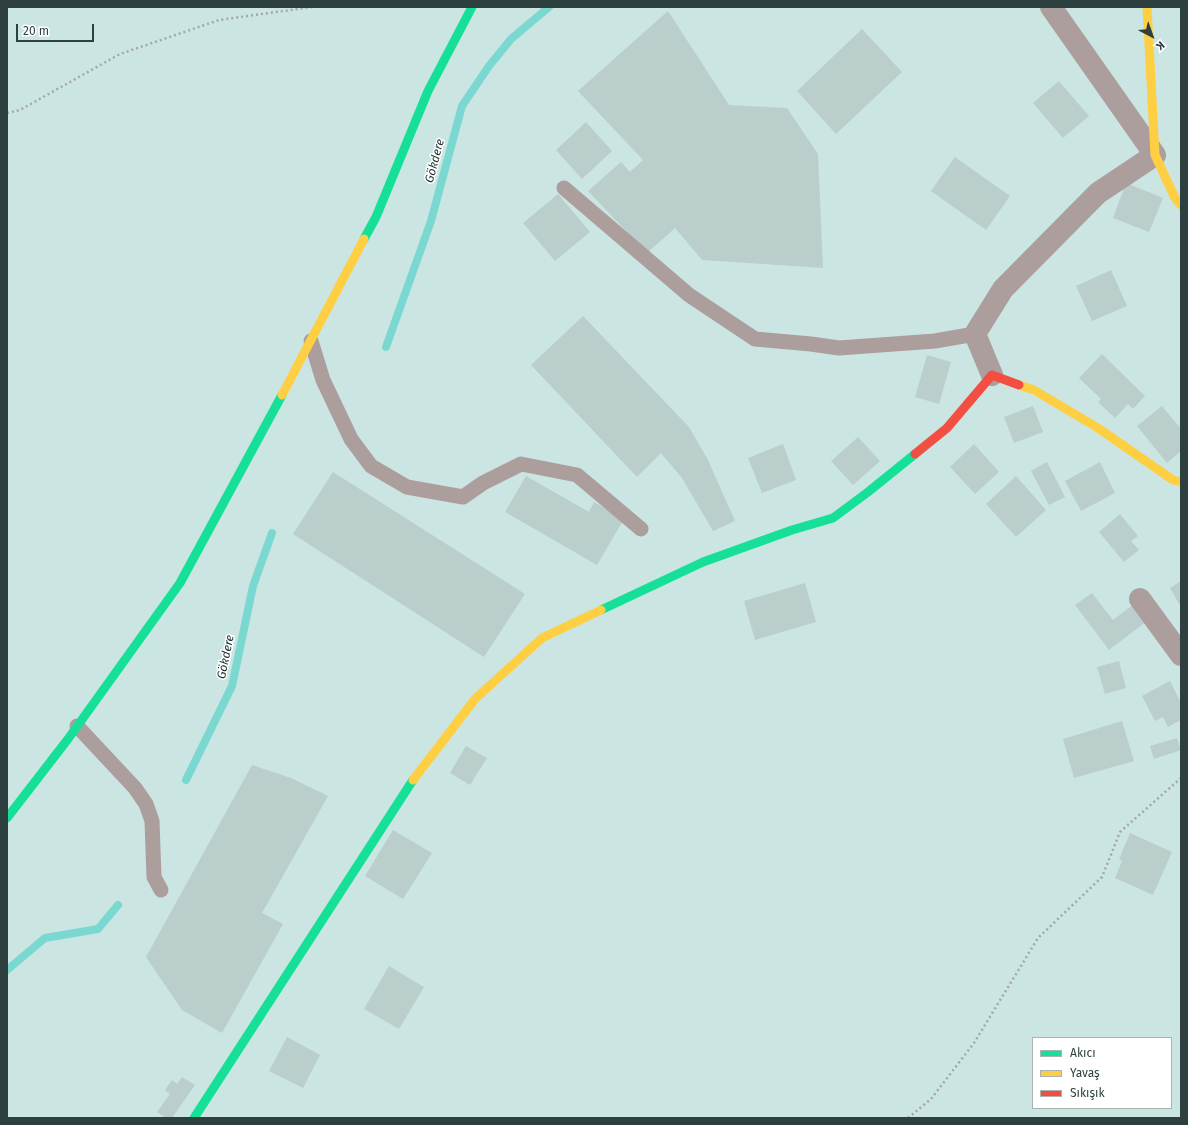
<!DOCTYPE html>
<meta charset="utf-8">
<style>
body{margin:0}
#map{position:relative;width:1188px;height:1125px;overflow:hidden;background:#cbe5e3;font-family:"Fira Sans",sans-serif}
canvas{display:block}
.frame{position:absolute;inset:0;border:8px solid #2d403f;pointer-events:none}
.legend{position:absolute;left:1032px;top:1037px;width:140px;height:72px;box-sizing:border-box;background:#fff;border:1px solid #abb3b2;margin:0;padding:5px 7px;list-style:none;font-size:12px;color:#2d403f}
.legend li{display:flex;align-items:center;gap:8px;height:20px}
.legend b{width:20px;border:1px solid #abb3b2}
.north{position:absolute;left:1132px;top:16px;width:40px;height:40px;-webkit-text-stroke:3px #fff;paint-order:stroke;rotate:139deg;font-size:11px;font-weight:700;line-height:16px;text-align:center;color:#2d403f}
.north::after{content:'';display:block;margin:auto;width:14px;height:18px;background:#2d403f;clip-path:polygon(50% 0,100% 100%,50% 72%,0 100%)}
.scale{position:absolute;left:16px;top:24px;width:78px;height:18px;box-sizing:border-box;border:2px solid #2d403f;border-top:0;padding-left:5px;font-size:12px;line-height:14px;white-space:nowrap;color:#2d403f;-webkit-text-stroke:3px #fff;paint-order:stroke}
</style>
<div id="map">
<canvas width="1188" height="1125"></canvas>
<div class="frame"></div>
<ul class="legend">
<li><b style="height:5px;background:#16e098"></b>Akıcı</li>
<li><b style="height:5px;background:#ffcf43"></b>Yavaş</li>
<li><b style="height:5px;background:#f24e42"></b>Sıkışık</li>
</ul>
<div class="north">K</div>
<div class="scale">20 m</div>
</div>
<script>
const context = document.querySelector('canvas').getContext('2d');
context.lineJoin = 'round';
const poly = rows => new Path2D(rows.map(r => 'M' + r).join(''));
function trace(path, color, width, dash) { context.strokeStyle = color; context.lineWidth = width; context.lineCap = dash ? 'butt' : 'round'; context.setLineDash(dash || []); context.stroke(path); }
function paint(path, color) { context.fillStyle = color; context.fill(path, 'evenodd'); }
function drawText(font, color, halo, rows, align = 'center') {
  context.font = font + ' "Fira Sans",sans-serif'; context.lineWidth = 3; context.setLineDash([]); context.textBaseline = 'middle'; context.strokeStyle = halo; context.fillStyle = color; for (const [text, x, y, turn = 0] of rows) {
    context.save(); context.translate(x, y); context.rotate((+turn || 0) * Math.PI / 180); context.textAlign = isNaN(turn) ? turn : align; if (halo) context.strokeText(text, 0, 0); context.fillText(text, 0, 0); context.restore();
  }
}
trace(poly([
 [386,347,431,221,462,106,489,66,511,39,549,7],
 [186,780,232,686,253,586,272,533],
 [7,970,45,938,98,929,118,905]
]), '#7ad8d1', 8);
paint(poly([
 [668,11,729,105,787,108,818,154,823,268,702,260,675,228,647,253,588,191,621,162,630,172,643,160,578,91],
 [862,29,902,72,836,134,797,91],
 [1059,81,1089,116,1063,138,1033,103],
 [586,122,612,151,582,179,556,150],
 [955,157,1010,196,986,230,931,191],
 [1126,183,1163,198,1149,232,1113,218],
 [558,194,590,232,555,261,523,223],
 [1111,270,1127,306,1092,321,1076,286],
 [583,316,689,427,708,460,735,521,713,531,682,478,661,453,637,477,531,365],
 [1102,354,1145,396,1133,409,1128,404,1115,418,1098,402,1101,399,1079,378],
 [927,355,951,362,939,404,915,397],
 [1033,406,1043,432,1014,443,1004,417],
 [1162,406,1181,429,1181,451,1167,463,1137,426],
 [858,437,880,461,853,485,831,461],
 [783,444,796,480,762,493,748,458],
 [974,444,999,472,975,494,950,467],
 [1047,462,1065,497,1049,505,1031,471],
 [1100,462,1115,493,1081,511,1065,481],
 [333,472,525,594,484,657,293,534],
 [526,476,589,512,594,502,624,519,597,565,505,512],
 [1016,476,1046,510,1016,537,986,504],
 [1120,514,1138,536,1131,541,1139,550,1124,562,1099,532],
 [1181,581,1181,607,1170,588],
 [805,583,816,622,755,640,744,601],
 [1092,593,1113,620,1134,604,1147,621,1109,650,1075,605],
 [1119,661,1126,688,1105,694,1097,667],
 [1170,681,1181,703,1181,720,1168,727,1163,717,1155,721,1142,696],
 [1122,721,1134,761,1074,778,1063,739],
 [1177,738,1181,750,1154,759,1150,746],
 [466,746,487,758,470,785,450,773],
 [252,765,291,778,328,796,262,913,283,924,222,1033,182,1010,146,957],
 [393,830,432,853,403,899,365,876],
 [1130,833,1172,852,1153,895,1115,878,1122,861,1119,859],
 [389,966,424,987,399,1029,364,1009],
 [287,1037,320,1055,303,1088,269,1071],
 [182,1077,195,1085,172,1118,166,1118,157,1112,170,1094,165,1090,172,1080,177,1084]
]), '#bacecc');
trace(poly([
 [7,113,20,110,120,54,219,20,312,7],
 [908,1118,931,1099,974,1043,1038,938,1102,877,1120,832,1181,778]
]), '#a5a6a5', 2.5, [2, 3]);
trace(poly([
 [564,188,689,295,755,339,811,344,839,348,935,341,975,334],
 [311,341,323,380,351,439,371,466,407,487,463,497,483,483,521,464,577,475,641,529],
 [77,726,135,788,146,804,152,821,154,877,161,890]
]), '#ac9e9c', 15);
trace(poly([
 [992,375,975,334,1003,289,1098,193,1155,155,1051,7],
 [1140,599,1181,655]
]), '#ac9e9c', 22);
trace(poly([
 [364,239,376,217,428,91,472,7],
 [601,610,703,562,792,530,833,518,868,492,915,454],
 [7,818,68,739,180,583,282,395],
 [194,1118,413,780]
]), '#16e098', 9);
trace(poly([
 [1147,7,1155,155,1175,198,1181,205],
 [1019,385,1034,390,1098,428,1173,480,1181,482],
 [282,395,364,239],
 [413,780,475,699,542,638,601,610]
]), '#ffcf43', 9);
trace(poly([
 [915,454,947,428,992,375,1019,385]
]), '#f24e42', 9);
drawText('italic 12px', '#1b312f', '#fff', [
 ["Gökdere",435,161,-75],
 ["Gökdere",226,657,-78]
]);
</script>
